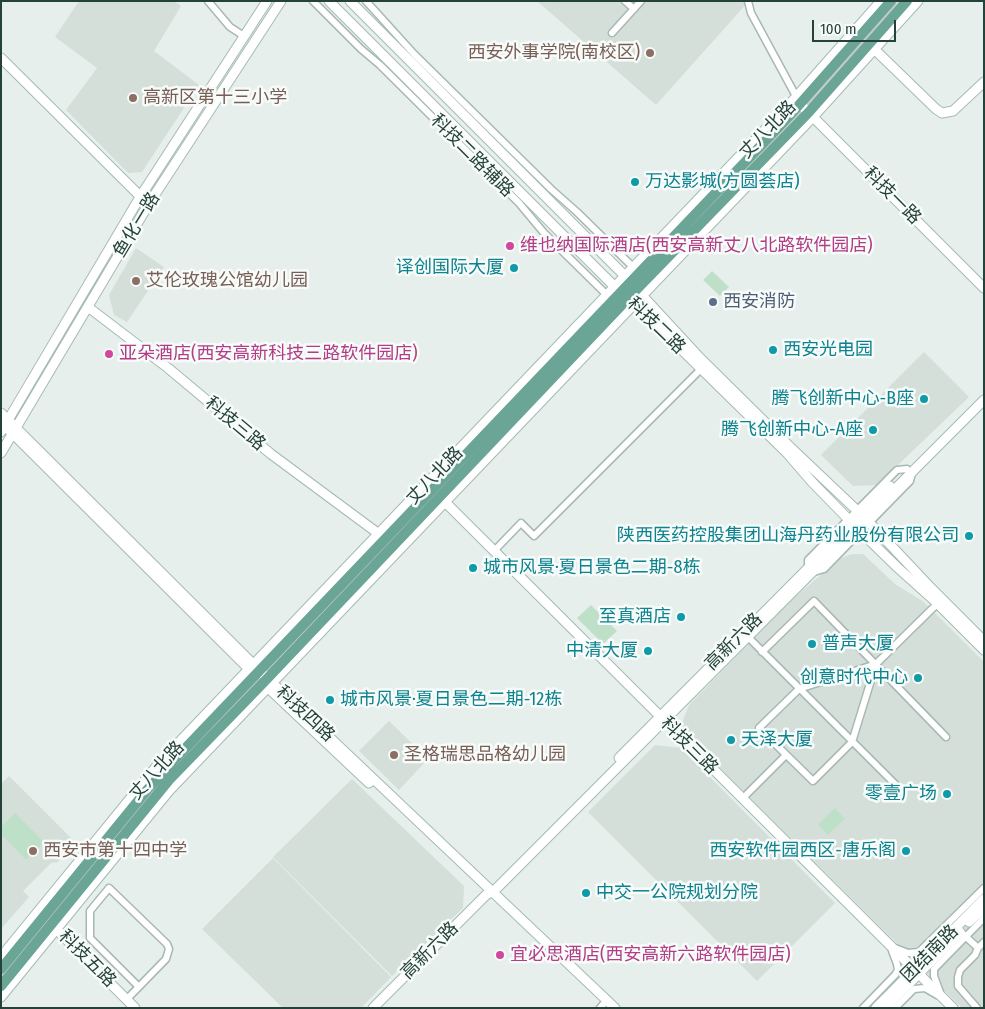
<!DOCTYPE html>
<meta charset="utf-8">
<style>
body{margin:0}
#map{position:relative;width:985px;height:1009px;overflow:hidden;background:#e6efeb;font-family:"Fira Sans Condensed",sans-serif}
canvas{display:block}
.frame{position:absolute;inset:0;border:2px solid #24423a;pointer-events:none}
.scale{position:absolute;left:812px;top:20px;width:84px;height:22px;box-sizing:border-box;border:2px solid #24423a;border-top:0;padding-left:6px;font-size:15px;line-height:18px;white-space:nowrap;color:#24423a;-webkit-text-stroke:4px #f7fbf9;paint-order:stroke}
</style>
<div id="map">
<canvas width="985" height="1009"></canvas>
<div class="frame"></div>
<div class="scale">100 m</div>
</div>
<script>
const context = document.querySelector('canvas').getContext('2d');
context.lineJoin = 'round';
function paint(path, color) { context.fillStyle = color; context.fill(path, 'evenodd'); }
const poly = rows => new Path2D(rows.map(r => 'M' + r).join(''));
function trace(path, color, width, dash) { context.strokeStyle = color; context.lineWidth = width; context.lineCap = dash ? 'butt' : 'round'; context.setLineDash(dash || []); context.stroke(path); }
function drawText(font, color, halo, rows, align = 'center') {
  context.font = font + ' "Fira Sans Condensed","Noto Sans SC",sans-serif'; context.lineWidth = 5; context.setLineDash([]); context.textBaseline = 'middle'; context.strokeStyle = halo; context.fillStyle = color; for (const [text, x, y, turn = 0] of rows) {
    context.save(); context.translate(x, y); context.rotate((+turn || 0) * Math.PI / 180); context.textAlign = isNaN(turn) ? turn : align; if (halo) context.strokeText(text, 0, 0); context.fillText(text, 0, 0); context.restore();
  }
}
paint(poly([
 [79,1,174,1,181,6,154,51,199,85,142,172,128,173,66,110,97,68,55,37],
 [537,1,749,1,656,105],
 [136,248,164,267,127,322,114,315,109,295],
 [924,352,969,397,877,485,853,486,821,455],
 [852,554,863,554,895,584,924,602,984,662,984,1008,962,1008,680,728,689,705,789,602,841,558],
 [389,721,428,759,399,790,359,751],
 [655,745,681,748,835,903,757,981,588,812],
 [9,776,72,839,58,862,51,863,23,891,29,897,1,929,1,784],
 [352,779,464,886,463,908,392,976,273,857],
 [273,858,391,977,361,1008,283,1008,202,929]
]), '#d4dfda');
paint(poly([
 [712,271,729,287,720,296,703,280],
 [591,605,617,631,603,644,577,618],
 [835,808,845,819,828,835,818,825],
 [15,813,44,842,26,860,1,834,1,827]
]), '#bfe0c8');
const street = poly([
 [208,1,230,27,244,36],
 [313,1,361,49,380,65,519,203,544,233,609,297],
 [366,1,414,54,551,189,577,212,636,270],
 [625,1,634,9],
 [748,1,751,13,797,98],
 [612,33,641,1],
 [494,551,521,523,534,536,702,368],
 [808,568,808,560,897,470,907,469],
 [814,572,824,569,910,481,912,473],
 [745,634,896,785],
 [762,652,814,601,946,737],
 [876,664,799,689,759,728,813,781,852,742,876,664,939,602],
 [742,799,786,755],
 [963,934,978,948,984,942],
 [895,948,908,953,919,952,984,888],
 [940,992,934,976,934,969,984,918],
 [127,999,166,959,169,949,167,944,109,888,90,911,90,938,138,986],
 [600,1008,607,1000],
 [863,1008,895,975,898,970,897,964,892,951],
 [895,1008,914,989,925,988,937,995],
 [977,1008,958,986,958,977,960,970,975,955,978,948]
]);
const secondary = poly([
 [329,1,619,291],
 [350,1,629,280],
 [872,47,936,109,942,113,953,111,984,82],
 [1,58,143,199],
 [800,104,984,288],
 [639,292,700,358,789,446,866,519,931,588,984,641],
 [631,300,787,453,812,482,857,528,898,568,937,603,984,650],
 [88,307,168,368,271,454,383,537],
 [1,413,267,678,615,1008],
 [1,422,253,673],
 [1,432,140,197,267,1],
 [1,453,150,202,281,1],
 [441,498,953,1008],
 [264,684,369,783],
 [619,758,890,486],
 [969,922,984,908],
 [52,925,135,1008],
 [1,957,160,762,796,97,881,1],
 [1,997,169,791,813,117,918,1],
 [373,1008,487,894,493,892,984,400],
 [876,1008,984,899],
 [885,1008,960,932]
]);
const primary = poly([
 [1,969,147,790,177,757,791,114,891,1],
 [1,986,169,780,263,683,636,290,809,112,907,1]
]);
trace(street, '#a8b8b2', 9);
trace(secondary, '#a4bbb3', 11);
trace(primary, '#c2cac8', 12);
trace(street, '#fff', 6);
trace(secondary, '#fff', 9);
trace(primary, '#6aa596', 10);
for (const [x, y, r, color] of [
 [650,53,5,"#8d6e63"],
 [133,98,5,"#8d6e63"],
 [635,182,5,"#0f9aa8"],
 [510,246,5,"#d1479c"],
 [514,268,5,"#0f9aa8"],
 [136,281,5,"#8d6e63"],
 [713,302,5,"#5c6f8a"],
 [773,350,5,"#0f9aa8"],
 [109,354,5,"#d1479c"],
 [924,399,5,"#0f9aa8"],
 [873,430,5,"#0f9aa8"],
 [969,536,5,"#0f9aa8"],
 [473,568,5,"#0f9aa8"],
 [681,617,5,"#0f9aa8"],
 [812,644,5,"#0f9aa8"],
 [648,651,5,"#0f9aa8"],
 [918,678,5,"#0f9aa8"],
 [330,700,5,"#0f9aa8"],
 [731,740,5,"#0f9aa8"],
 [394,755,5,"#8d6e63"],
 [947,794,5,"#0f9aa8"],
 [33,851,5,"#8d6e63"],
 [906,851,5,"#0f9aa8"],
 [586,893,5,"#0f9aa8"],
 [500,955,5,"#d1479c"]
]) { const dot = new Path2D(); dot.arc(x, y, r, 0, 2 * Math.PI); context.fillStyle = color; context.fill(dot); trace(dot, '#f7fbf9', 2); }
drawText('18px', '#785e54', '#f7fbf9', [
 ["西安外事学院(南校区)",640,53,"right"],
 ["高新区第十三小学",143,98],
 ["艾伦玫瑰公馆幼儿园",146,281],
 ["圣格瑞思品格幼儿园",404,755],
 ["西安市第十四中学",43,851]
], 'left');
drawText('18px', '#24423a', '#f7fbf9', [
 ["丈八北路",768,130,-46],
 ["科技二路辅路",472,156,45],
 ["科技一路",892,196,45],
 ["鱼化一路",137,225,-59],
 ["科技二路",656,326,44],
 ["科技三路",235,424,40],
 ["丈八北路",435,476,-46],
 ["高新六路",734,642,-45],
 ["科技四路",305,714,43],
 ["科技三路",689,746,45],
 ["丈八北路",157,771,-48],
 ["高新六路",430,951,-45],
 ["团结南路",930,954,-45],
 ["科技五路",87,959,45]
]);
drawText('18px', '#0d838f', '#f7fbf9', [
 ["万达影城(方圆荟店)",645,182,"left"],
 ["译创国际大厦",504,268],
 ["西安光电园",783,350,"left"],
 ["腾飞创新中心-B座",914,399],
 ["腾飞创新中心-A座",863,430],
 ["陕西医药控股集团山海丹药业股份有限公司",959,536],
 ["城市风景·夏日景色二期-8栋",483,568,"left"],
 ["至真酒店",671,617],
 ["普声大厦",822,644,"left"],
 ["中清大厦",638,651],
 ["创意时代中心",908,678],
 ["城市风景·夏日景色二期-12栋",340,700,"left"],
 ["天泽大厦",741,740,"left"],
 ["零壹广场",937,794],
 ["西安软件园西区-唐乐阁",896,851],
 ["中交一公院规划分院",596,893,"left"]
], 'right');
drawText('18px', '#b23c85', '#f7fbf9', [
 ["维也纳国际酒店(西安高新丈八北路软件园店)",520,246],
 ["亚朵酒店(西安高新科技三路软件园店)",119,354],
 ["宜必思酒店(西安高新六路软件园店)",510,955]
], 'left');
drawText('18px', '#4e5e75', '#f7fbf9', [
 ["西安消防",723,302]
], 'left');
</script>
